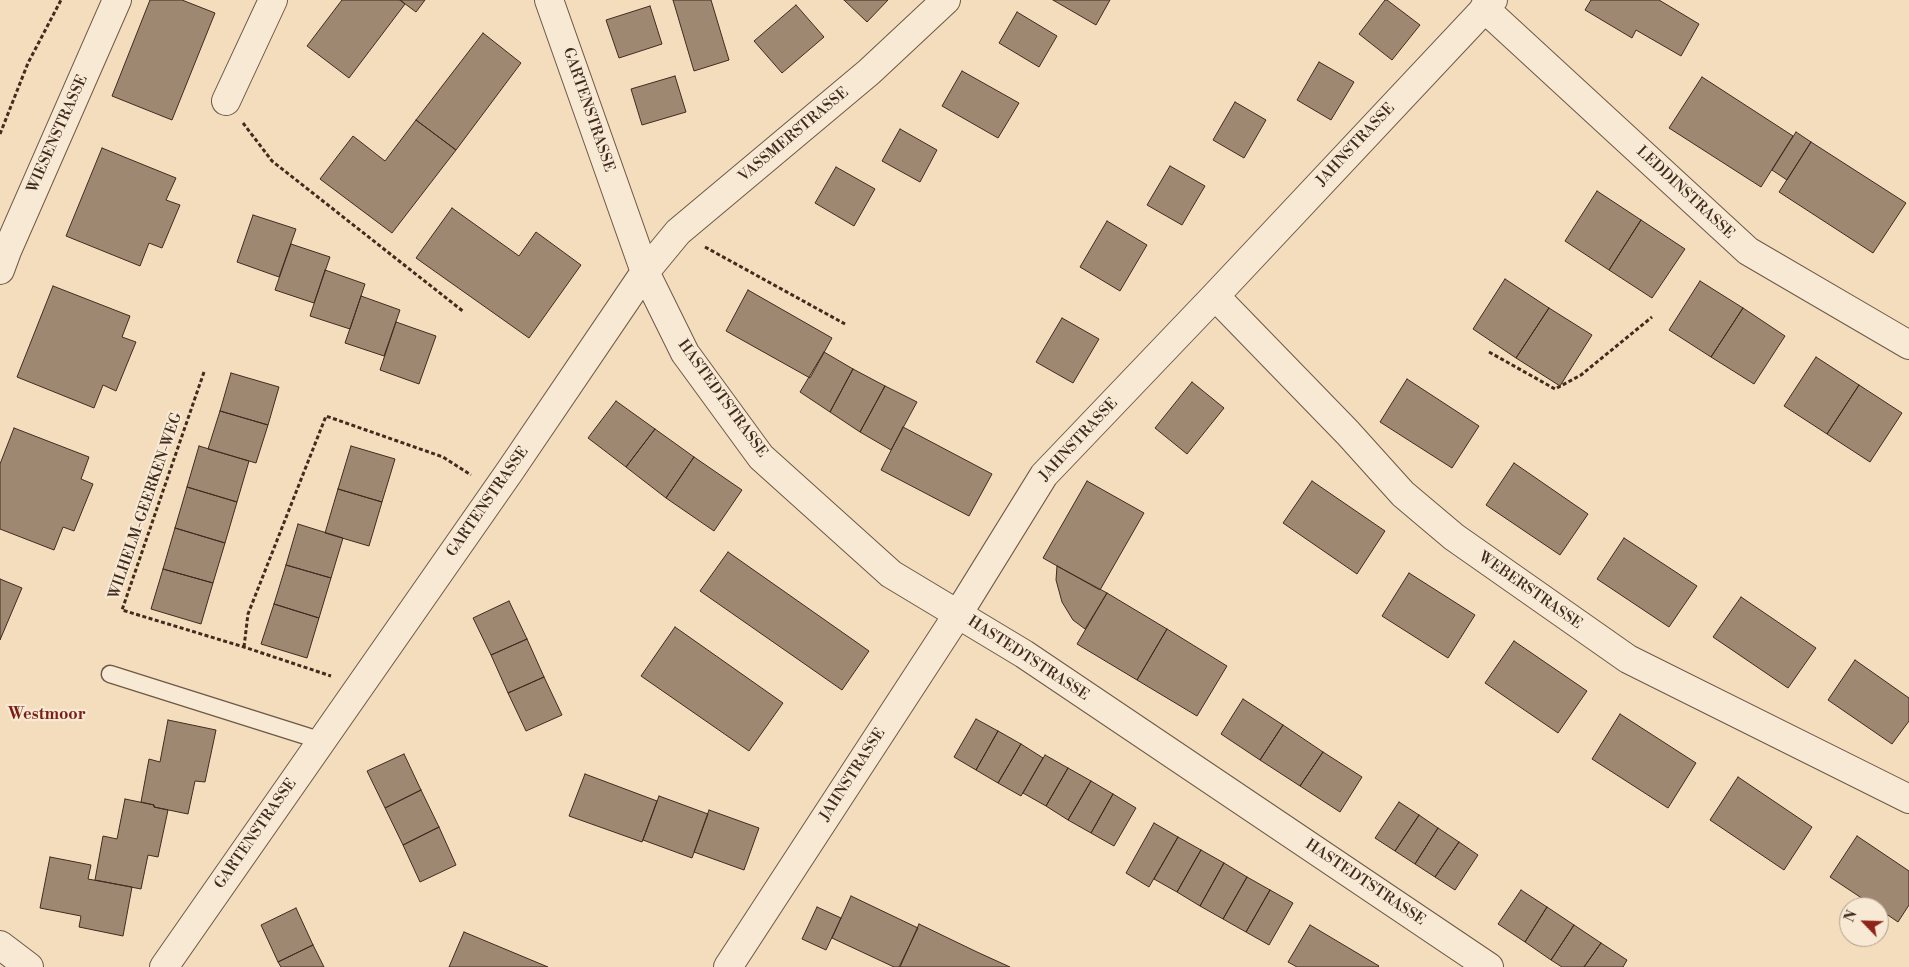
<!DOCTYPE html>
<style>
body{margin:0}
#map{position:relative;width:1909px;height:967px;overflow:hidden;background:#f3ddbd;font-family:"Libre Bodoni",serif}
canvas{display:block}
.north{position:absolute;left:1839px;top:897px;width:50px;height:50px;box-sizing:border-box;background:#f7e9d4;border:1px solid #ae9d8c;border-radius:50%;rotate:294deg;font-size:14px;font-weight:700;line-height:20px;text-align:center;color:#412b1f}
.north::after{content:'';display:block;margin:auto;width:18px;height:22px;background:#8f2418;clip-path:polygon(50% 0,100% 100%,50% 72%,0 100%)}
</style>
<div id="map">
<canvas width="1909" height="967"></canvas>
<div class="north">N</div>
</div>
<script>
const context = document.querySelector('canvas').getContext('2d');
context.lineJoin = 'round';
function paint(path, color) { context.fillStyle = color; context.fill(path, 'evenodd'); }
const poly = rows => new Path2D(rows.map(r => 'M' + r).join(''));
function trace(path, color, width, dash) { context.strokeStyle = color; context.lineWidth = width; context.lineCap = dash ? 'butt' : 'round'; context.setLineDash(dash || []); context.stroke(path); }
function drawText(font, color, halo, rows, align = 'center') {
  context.font = font + ' "Libre Bodoni",serif'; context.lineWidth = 4.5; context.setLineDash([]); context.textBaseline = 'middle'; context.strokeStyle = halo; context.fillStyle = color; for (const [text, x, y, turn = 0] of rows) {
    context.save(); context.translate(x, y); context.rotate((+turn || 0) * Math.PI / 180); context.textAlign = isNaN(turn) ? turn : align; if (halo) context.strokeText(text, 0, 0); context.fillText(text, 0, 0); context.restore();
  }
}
const building = poly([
 [150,0,182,0,215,13,172,120,112,96,150,0],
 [342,0,400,0,405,4,349,78,307,46,342,0],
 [400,0,425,0,416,12,400,0],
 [673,0,711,0,729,60,694,71,673,0],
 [844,0,888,0,867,22,844,0],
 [1053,0,1110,0,1096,25,1053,0],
 [1385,0,1387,0,1420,25,1392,60,1359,34,1385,0],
 [1591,0,1659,0,1699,24,1681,56,1636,30,1632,38,1585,10,1591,0],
 [796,5,824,37,782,73,754,41,796,5],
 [650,6,662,44,619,58,606,20,650,6],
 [1017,12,1057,36,1039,67,999,43,1017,12],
 [483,33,521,63,456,150,416,120,483,33],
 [1319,62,1354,82,1331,120,1297,100,1319,62],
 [962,71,1019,103,998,138,942,106,962,71],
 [675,76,686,112,642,125,631,89,675,76],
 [1702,77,1793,136,1761,187,1669,128,1702,77],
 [1235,102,1266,120,1244,158,1213,140,1235,102],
 [416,120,456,150,392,233,320,179,353,136,385,161,416,120],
 [900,129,937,150,920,182,882,161,900,129],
 [1796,132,1811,142,1787,180,1772,170,1796,132],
 [1811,142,1906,203,1873,253,1779,192,1811,142],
 [102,148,176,178,166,200,180,205,162,248,149,243,140,266,66,236,102,148],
 [1170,166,1205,186,1182,225,1147,205,1170,166],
 [836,167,875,189,854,226,815,203,836,167],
 [1597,191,1641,220,1609,270,1565,241,1597,191],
 [452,208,519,256,536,232,581,265,529,338,416,258,452,208],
 [253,215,296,229,279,277,237,262,253,215],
 [1641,220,1685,249,1652,298,1609,270,1641,220],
 [1107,221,1147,245,1120,291,1080,267,1107,221],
 [291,244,330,257,314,303,275,290,291,244],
 [325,270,365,284,350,329,310,316,325,270],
 [1505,279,1549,308,1516,358,1473,329,1505,279],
 [1700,281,1743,308,1711,357,1669,330,1700,281],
 [53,286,130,316,122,337,136,342,116,391,103,385,94,408,17,377,53,286],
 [748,290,832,338,810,378,726,331,748,290],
 [361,296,400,310,384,356,345,343,361,296],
 [1549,308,1592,335,1560,386,1516,358,1549,308],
 [1743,308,1785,336,1754,384,1711,357,1743,308],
 [1062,318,1099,339,1073,383,1036,362,1062,318],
 [396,322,436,336,419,384,380,370,396,322],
 [824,352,853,369,830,412,800,392,824,352],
 [1816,357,1859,385,1827,434,1784,406,1816,357],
 [853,369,885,386,860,432,830,412,853,369],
 [231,373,279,387,268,425,220,411,231,373],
 [1407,379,1479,426,1452,468,1380,422,1407,379],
 [1192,382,1224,408,1187,454,1155,428,1192,382],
 [1859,385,1902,413,1870,462,1827,434,1859,385],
 [885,386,917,402,891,450,860,432,885,386],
 [616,401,655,429,626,467,588,438,616,401],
 [220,411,268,425,256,463,208,449,220,411],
 [903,427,992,474,969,516,881,470,903,427],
 [14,428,89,457,81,479,93,484,74,531,63,527,54,550,0,529,0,464,14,428],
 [655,429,694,457,666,498,626,467,655,429],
 [199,446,249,461,237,502,187,487,199,446],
 [351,446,395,459,382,502,338,489,351,446],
 [694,457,742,490,714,531,666,498,694,457],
 [1514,463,1588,514,1560,555,1486,505,1514,463],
 [1087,481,1144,513,1100,590,1043,558,1087,481],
 [1312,481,1385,531,1357,574,1283,523,1312,481],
 [187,487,237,502,225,543,175,528,187,487],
 [338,489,382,502,369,546,325,533,338,489],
 [298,524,343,538,331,578,286,565,298,524],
 [175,528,225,543,213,583,163,569,175,528],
 [1624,538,1697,586,1669,627,1597,579,1624,538],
 [728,552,869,651,842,690,700,591,728,552],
 [286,565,331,578,319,618,274,604,286,565],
 [1057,566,1107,593,1085,629,1073,620,1062,602,1056,580,1057,566],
 [163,569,213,583,201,624,151,609,163,569],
 [1409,573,1475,615,1448,658,1382,616,1409,573],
 [0,579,22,588,0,640,0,579],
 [1107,593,1167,629,1137,680,1077,644,1107,593],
 [1741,597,1816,648,1788,688,1713,637,1741,597],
 [509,601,527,639,491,655,473,618,509,601],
 [274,604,319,618,307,658,261,644,274,604],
 [675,627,783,703,749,751,641,676,675,627],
 [1167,629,1227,666,1197,716,1137,680,1167,629],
 [527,639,544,677,508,693,491,655,527,639],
 [1514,641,1587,691,1558,733,1485,683,1514,641],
 [1855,660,1909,698,1909,721,1892,744,1828,700,1855,660],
 [544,677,562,715,526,731,508,693,544,677],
 [1243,699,1283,725,1260,760,1221,734,1243,699],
 [1620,714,1696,763,1668,808,1592,759,1620,714],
 [976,719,998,731,976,770,954,757,976,719],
 [168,720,216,730,205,782,195,781,188,814,154,807,154,805,141,802,149,759,160,762,168,720],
 [1283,725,1323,752,1300,786,1260,760,1283,725],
 [998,731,1021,744,998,783,976,770,998,731],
 [1021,744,1043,758,1021,796,998,783,1021,744],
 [1323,752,1362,777,1340,812,1300,786,1323,752],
 [404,754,421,790,385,808,367,771,404,754],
 [1045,755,1068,768,1046,806,1023,793,1045,755],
 [1068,768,1091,781,1068,820,1046,806,1068,768],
 [585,774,657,801,642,842,569,816,585,774],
 [1738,777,1812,827,1784,870,1710,820,1738,777],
 [1091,781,1113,794,1091,833,1068,820,1091,781],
 [421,790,439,827,403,845,385,808,421,790],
 [1113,794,1136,808,1114,846,1091,833,1113,794],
 [659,796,708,814,692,858,643,840,659,796],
 [125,799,154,805,154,807,168,810,158,857,148,855,141,889,95,880,103,836,117,839,125,799],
 [1399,802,1419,815,1395,851,1375,838,1399,802],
 [709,810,759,828,744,870,694,852,709,810],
 [1419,815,1438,828,1415,864,1395,851,1419,815],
 [1154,823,1178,837,1149,887,1126,873,1154,823],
 [439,827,456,865,420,882,403,845,439,827],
 [1438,828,1459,842,1435,877,1415,864,1438,828],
 [1857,836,1909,871,1909,905,1898,922,1879,909,1879,907,1875,907,1830,877,1857,836],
 [1178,837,1201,850,1177,892,1154,879,1178,837],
 [1459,842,1478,855,1455,890,1435,877,1459,842],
 [1201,850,1224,863,1200,906,1177,892,1201,850],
 [50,857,91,865,88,879,132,887,123,936,79,927,81,916,40,908,50,857],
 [1224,863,1247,877,1223,919,1200,906,1224,863],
 [1247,877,1270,890,1246,932,1223,919,1247,877],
 [1270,890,1293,903,1269,945,1246,932,1270,890],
 [1521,890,1547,907,1525,942,1498,924,1521,890],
 [851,896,918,928,899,967,894,967,832,938,851,896],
 [817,907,841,918,826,950,802,939,817,907],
 [1547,907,1574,925,1551,960,1525,942,1547,907],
 [296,908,313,945,278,962,261,925,296,908],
 [919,924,977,952,1010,967,900,967,919,924],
 [1310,925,1379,966,1378,967,1297,967,1288,962,1310,925],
 [1574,925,1601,943,1584,967,1562,967,1551,960,1574,925],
 [464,932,548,967,449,967,464,932],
 [1601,943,1627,960,1623,967,1584,967,1601,943],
 [313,945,324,967,281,967,278,962,313,945]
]);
paint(building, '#9e8871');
trace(building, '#412b1f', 1);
const lane = poly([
 [110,674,322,741]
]);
const street = poly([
 [549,0,645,272,685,353,761,457,891,574,1024,654,1489,967],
 [1484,8,1748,251,1909,345],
 [226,101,273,0],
 [0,270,7,251,117,0],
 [1215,296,1348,433,1403,494,1454,537,1628,659,1909,799],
 [0,945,29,967],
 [164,967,510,471,645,272,678,232,869,72,946,0],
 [728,967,958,614,1044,475,1215,296,1493,0]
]);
trace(lane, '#6e5846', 19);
trace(street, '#6e5846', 30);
trace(poly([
 [243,123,272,161,464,312],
 [0,134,28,63,61,0],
 [705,247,845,324],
 [1489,352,1555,389,1581,375,1652,317],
 [204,372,122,610,244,647,331,676],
 [244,647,248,614,326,416,443,457,471,475]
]), '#412b1f', 3, [4, 2.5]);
trace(lane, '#f7e9d4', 16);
trace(street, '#f7e9d4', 28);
drawText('15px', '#412b1f', '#f7e9d4', [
 ["GARTENSTRASSE",588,110,71],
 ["WIESENSTRASSE",58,134,-66],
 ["VASSMERSTRASSE",794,135,-40],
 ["JAHNSTRASSE",1356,145,-47],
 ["LEDDINSTRASSE",1685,193,43],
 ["HASTEDTSTRASSE",722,399,54],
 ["JAHNSTRASSE",1079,440,-47],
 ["GARTENSTRASSE",488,502,-55],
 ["WILHELM-GEERKEN-WEG",146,506,-71],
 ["WEBERSTRASSE",1530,591,35],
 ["HASTEDTSTRASSE",1028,659,33],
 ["JAHNSTRASSE",853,775,-57],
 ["GARTENSTRASSE",256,834,-55],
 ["HASTEDTSTRASSE",1365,883,34]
]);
drawText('bold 16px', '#7a1f14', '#f7e9d4', [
 ["Westmoor",47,715]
]);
</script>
